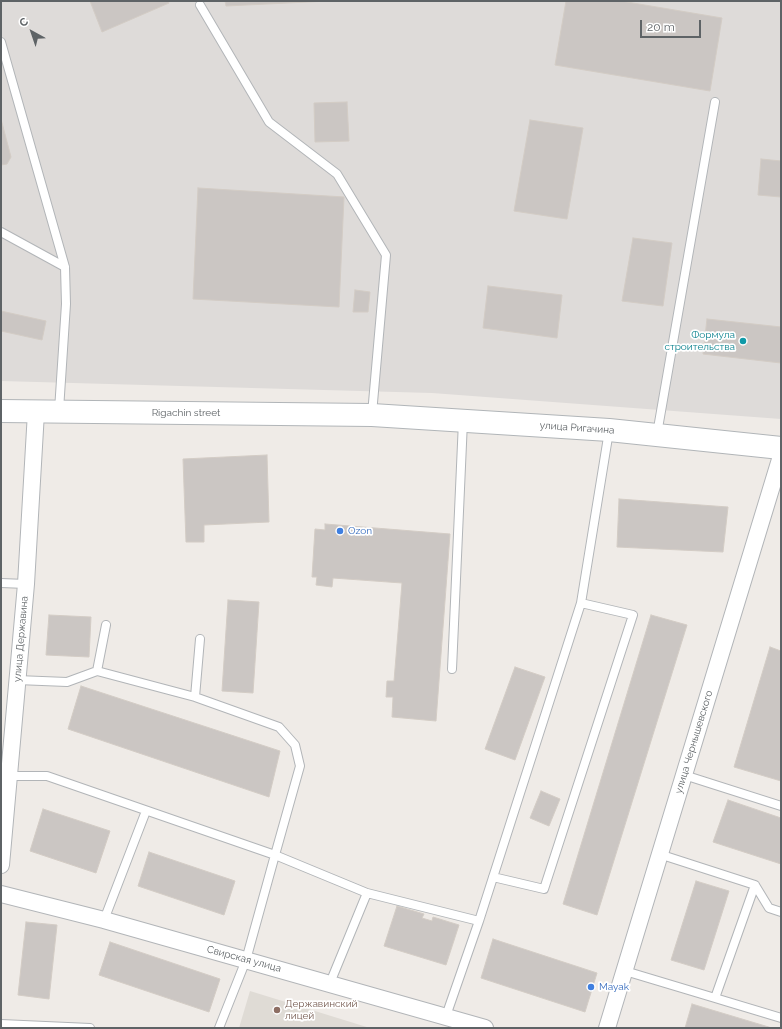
<!DOCTYPE html>
<meta charset="utf-8">
<style>
body{margin:0}
#map{position:relative;width:782px;height:1029px;overflow:hidden;background:#efebe7;font-family:Raleway,sans-serif}
canvas{display:block}
.frame{position:absolute;inset:0;border:2px solid #5e6366;pointer-events:none}
.north{position:absolute;left:12px;top:12px;width:40px;height:40px;-webkit-text-stroke:3px #fff;paint-order:stroke;rotate:320deg;font-size:11px;font-weight:700;line-height:16px;text-align:center;color:#5e6366}
.north::after{content:'';display:block;margin:auto;width:14px;height:18px;background:#5e6366;clip-path:polygon(50% 0,100% 100%,50% 72%,0 100%)}
.scale{position:absolute;left:640px;top:20px;width:61px;height:18px;box-sizing:border-box;border:2px solid #5e6366;border-top:0;padding-left:5px;font-size:12px;line-height:14px;white-space:nowrap;color:#5e6366;-webkit-text-stroke:3px #fff;paint-order:stroke}
</style>
<div id="map">
<canvas width="782" height="1029"></canvas>
<div class="frame"></div>
<div class="north">С</div>
<div class="scale">20 m</div>
</div>
<script>
const context = document.querySelector('canvas').getContext('2d');
context.lineJoin = 'round';
function paint(path, color) { context.fillStyle = color; context.fill(path, 'evenodd'); }
const poly = rows => new Path2D(rows.map(r => 'M' + r).join(''));
function trace(path, color, width, dash) { context.strokeStyle = color; context.lineWidth = width; context.lineCap = dash ? 'butt' : 'round'; context.setLineDash(dash || []); context.stroke(path); }
function drawText(font, color, halo, rows, align = 'center') {
  context.font = font + ' Raleway,sans-serif'; context.lineWidth = 3.5; context.setLineDash([]); context.textBaseline = 'middle'; context.strokeStyle = halo; context.fillStyle = color; for (const [text, x, y, turn = 0] of rows) {
    context.save(); context.translate(x, y); context.rotate((+turn || 0) * Math.PI / 180); context.textAlign = isNaN(turn) ? turn : align; if (halo) context.strokeText(text, 0, 0); context.fillText(text, 0, 0); context.restore();
  }
}
paint(poly([
 [1,1,781,1,781,419,432,393,1,381]
]), '#dedbd9');
paint(poly([
 [250,991,370,1028,239,1028]
]), '#dfdbd5');
const building = poly([
 [90,1,168,1,169,3,102,32,90,1],
 [225,1,328,1,226,6,225,1],
 [566,1,621,1,722,18,710,91,555,65,566,1],
 [347,102,349,141,315,142,314,103,347,102],
 [1,119,11,157,7,164,1,165,1,119],
 [530,120,583,128,567,219,514,211,530,120],
 [761,159,781,161,781,197,758,195,761,159],
 [198,188,344,197,339,307,193,299,198,188],
 [633,238,672,243,663,306,622,301,633,238],
 [488,286,562,295,557,338,483,328,488,286],
 [355,290,370,292,368,312,353,312,355,290],
 [1,311,46,321,42,340,1,331,1,311],
 [707,319,781,327,781,363,703,354,707,319],
 [267,455,269,522,204,525,204,542,186,542,183,459,267,455],
 [619,499,728,507,723,552,617,547,619,499],
 [325,524,450,534,436,721,392,717,393,697,386,697,387,681,394,681,402,583,333,578,332,587,316,585,317,577,312,577,315,529,325,530,325,524],
 [228,600,259,602,253,693,222,691,228,600],
 [49,615,91,617,89,657,46,655,49,615],
 [651,615,687,625,597,915,563,904,651,615],
 [770,647,781,651,781,781,734,767,770,647],
 [515,667,545,677,515,760,485,749,515,667],
 [81,686,280,751,269,797,68,729,81,686],
 [541,791,560,799,549,826,530,818,541,791],
 [728,800,781,818,781,864,713,842,728,800],
 [43,809,110,831,96,873,30,851,43,809],
 [149,852,235,881,224,915,138,886,149,852],
 [696,881,729,891,704,970,671,960,696,881],
 [397,906,424,914,422,918,432,921,433,917,459,925,446,965,384,946,397,906],
 [26,922,57,925,49,999,18,995,26,922],
 [493,939,597,973,585,1012,481,978,493,939],
 [110,942,220,979,209,1012,99,975,110,942],
 [692,1004,772,1028,685,1028,692,1004]
]);
paint(building, '#cbc6c3');
trace(building, '#d3ccc5', 1);
const service = poly([
 [200,5,269,122,337,174,386,255,372,414],
 [1,42,65,267,66,304,59,410],
 [1,232,65,267],
 [657,434,715,102],
 [1,583,26,584],
 [452,669,463,421],
 [97,671,106,625],
 [195,697,200,639],
 [684,775,781,806],
 [9,776,47,776,275,855,300,766,295,745,279,727,195,697,97,671,67,682,17,680],
 [659,854,755,885,769,908,781,912],
 [493,877,544,889,633,615,581,603],
 [104,920,146,811],
 [625,971,715,998,755,885],
 [330,983,367,893],
 [715,998,781,1018],
 [446,1016,479,921,581,603,609,431],
 [1,1024,90,1028],
 [219,1028,246,960,275,855,367,893,479,921]
]);
const minor = poly([
 [1,865,26,584,36,412],
 [1,894,104,920,485,1028],
 [607,1028,781,456]
]);
const secondary = poly([
 [1,411,372,415,609,430,781,448]
]);
trace(service, '#b2b5b8', 10);
trace(minor, '#b2b5b8', 18);
trace(secondary, '#b1b5b8', 24);
trace(service, '#fff', 8);
trace(minor, '#fff', 16);
trace(secondary, '#fff', 22);
for (const [x, y, r, color] of [
 [743,341,4,"#0f9aa8"],
 [340,531,4,"#3f7fe0"],
 [591,987,4,"#3f7fe0"],
 [277,1010,4,"#8d6e63"]
]) { const dot = new Path2D(); dot.arc(x, y, r, 0, 2 * Math.PI); context.fillStyle = color; context.fill(dot); trace(dot, '#fff', 1.5); }
drawText('10px', '#0d838f', '#fff', [
 ["Формула",735,335],
 ["строительства",735,347]
], 'right');
drawText('10px', '#5e6366', '#fff', [
 ["Rigachin street",186,413],
 ["улица Ригачина",577,428,4],
 ["улица Державина",21,639,-85],
 ["улица Чернышевского",694,742,-73],
 ["Свирская улица",244,959,15]
]);
drawText('10px', '#366cbe', '#fff', [
 ["Ozon",348,531],
 ["Mayak",599,987]
], 'left');
drawText('10px', '#785e54', '#fff', [
 ["Державинский",285,1004],
 ["лицей",285,1016]
], 'left');
</script>
